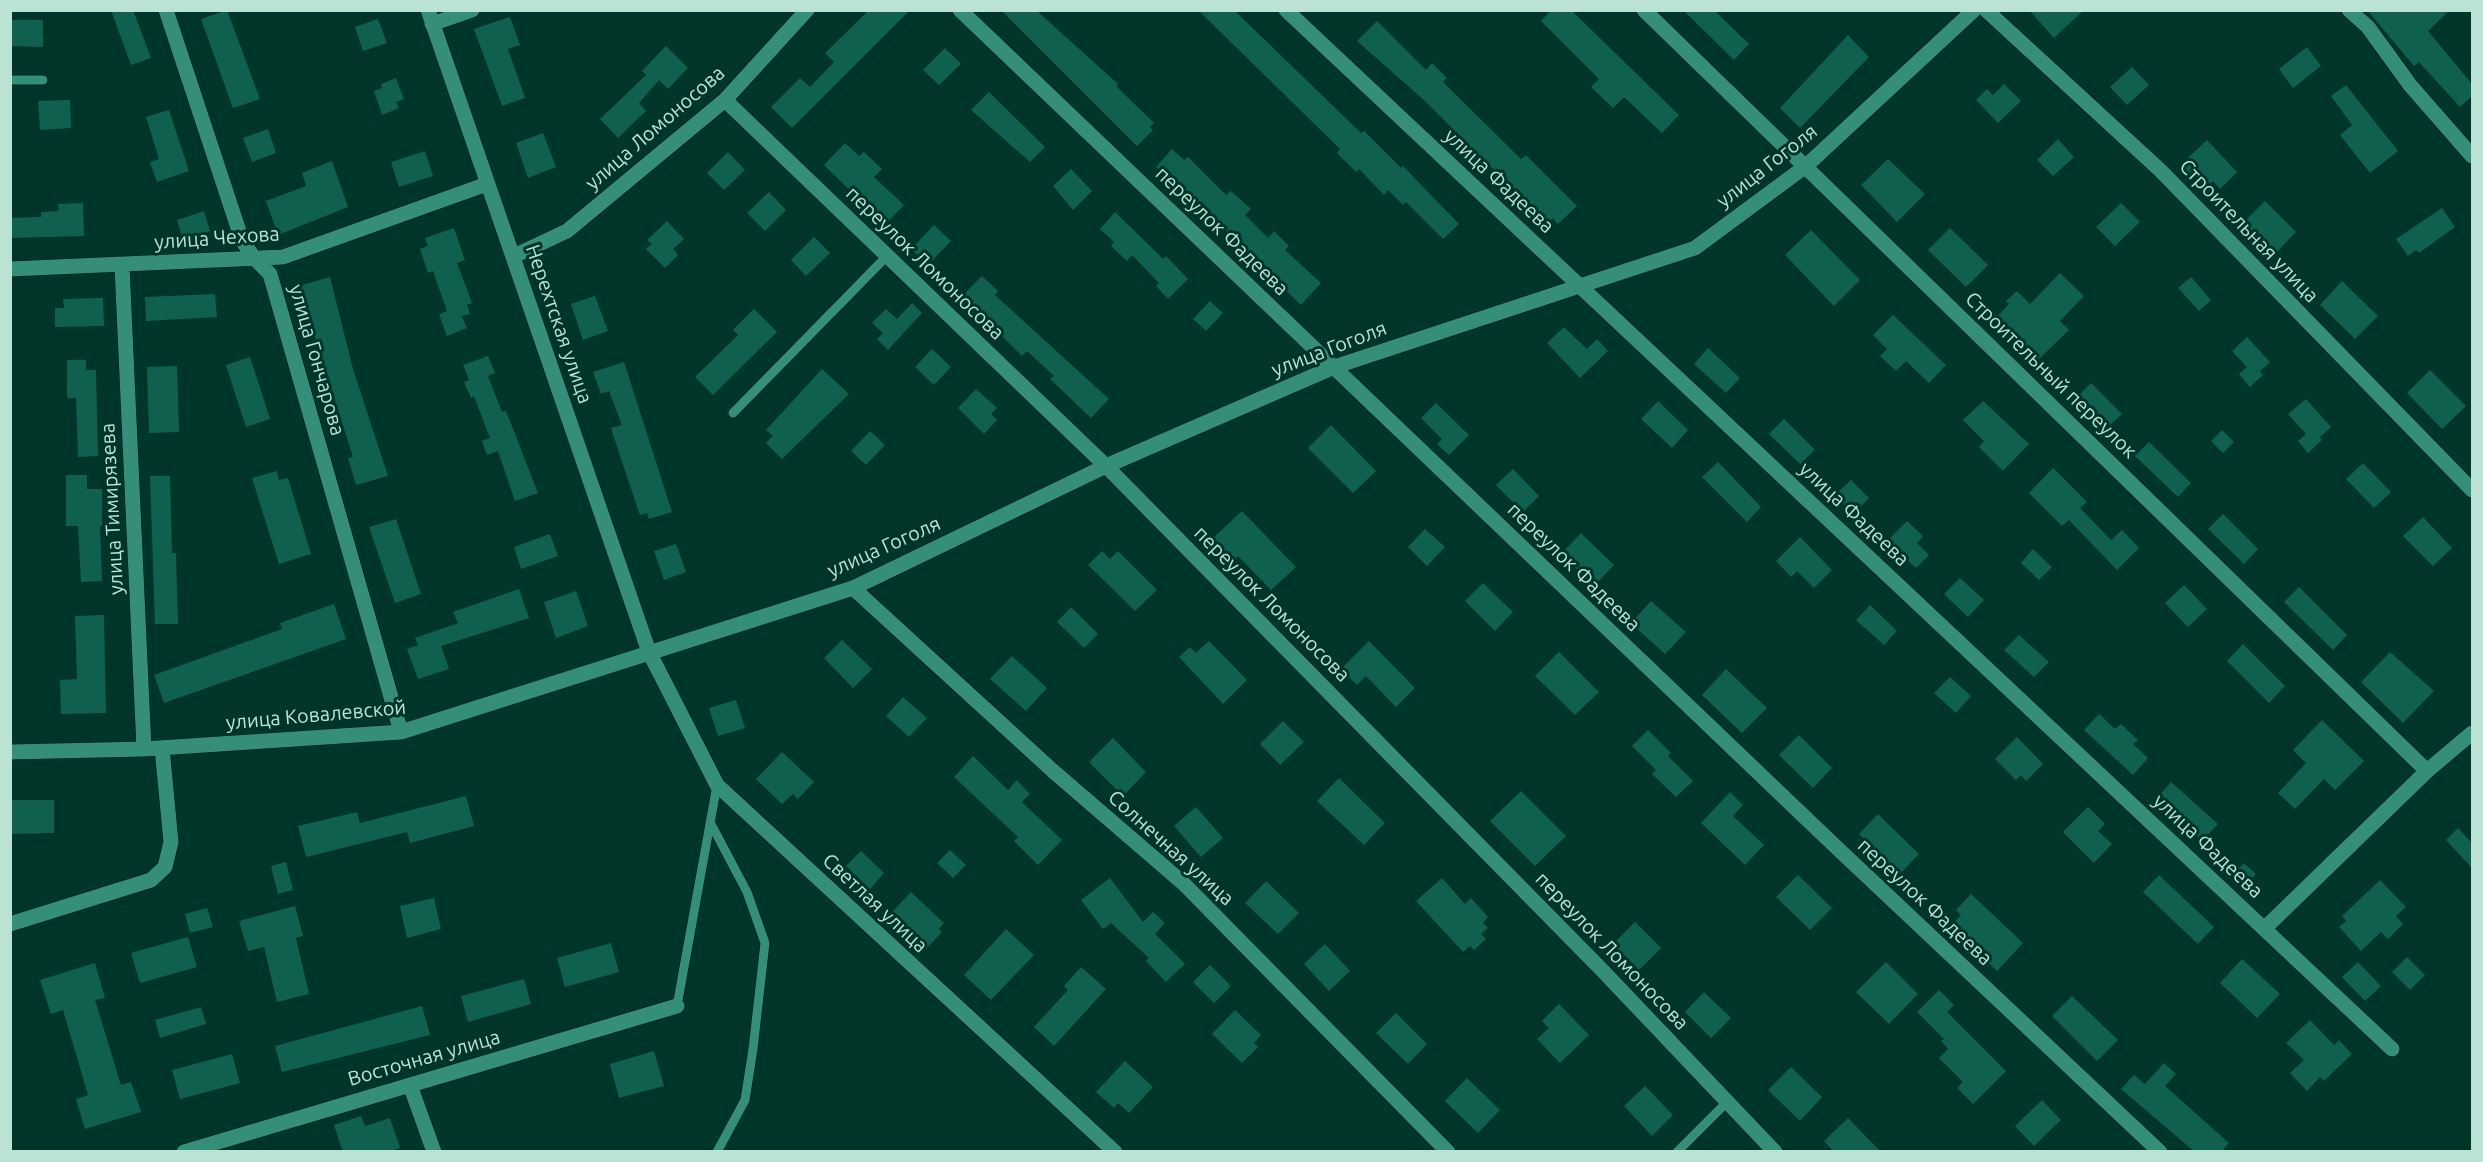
<!DOCTYPE html>
<meta charset="utf-8">
<style>
body{margin:0}
#map{position:relative;width:2483px;height:1162px;overflow:hidden;background:#00352a;font-family:Ubuntu,sans-serif}
canvas{display:block}
.frame{position:absolute;inset:0;border:12px solid #bae3d6;pointer-events:none}
</style>
<div id="map">
<canvas width="2483" height="1162"></canvas>
<div class="frame"></div>
</div>
<script>
const context = document.querySelector('canvas').getContext('2d');
context.lineJoin = 'round';
function paint(path, color) { context.fillStyle = color; context.fill(path, 'evenodd'); }
const poly = rows => new Path2D(rows.map(r => 'M' + r).join(''));
function trace(path, color, width, dash) { context.strokeStyle = color; context.lineWidth = width; context.lineCap = dash ? 'butt' : 'round'; context.setLineDash(dash || []); context.stroke(path); }
function drawText(font, color, halo, rows, align = 'center') {
  context.font = font + ' Ubuntu,sans-serif'; context.lineWidth = 6; context.setLineDash([]); context.textBaseline = 'middle'; context.strokeStyle = halo; context.fillStyle = color; for (const [text, x, y, turn = 0] of rows) {
    context.save(); context.translate(x, y); context.rotate((+turn || 0) * Math.PI / 180); context.textAlign = isNaN(turn) ? turn : align; if (halo) context.strokeText(text, 0, 0); context.fillText(text, 0, 0); context.restore();
  }
}
paint(poly([
 [111,10,133,10,151,58,131,65],
 [227,10,260,99,233,108,201,19],
 [869,10,910,10,792,128,771,107,800,78,810,87,834,62,825,53],
 [1001,10,1036,10,1118,84,1116,86,1154,123,1150,127,1153,130,1137,146],
 [1198,10,1234,10,1361,133,1364,131,1401,168,1403,166,1459,224,1443,239,1406,202,1403,205,1388,190,1384,195,1359,169,1356,172,1337,153,1340,149],
 [1551,10,1571,10,1679,115,1662,133,1624,97,1613,108,1591,87,1599,79,1541,21],
 [1683,10,1714,10,1749,44,1734,60],
 [2029,10,2084,10,2054,38],
 [2367,10,2450,10,2428,31,2472,84,2472,96,2460,107,2419,62,2414,66],
 [510,17,520,45,508,49,525,98,502,106,474,29],
 [378,19,387,43,363,51,355,27],
 [10,20,43,20,43,47,10,46],
 [1377,21,1426,70,1432,63,1447,78,1443,82,1521,159,1526,155,1577,206,1558,224,1553,218,1547,223,1425,101,1357,41],
 [1848,35,1869,57,1800,128,1780,108],
 [666,46,688,68,668,89,659,80,639,103,646,111,618,138,600,119,646,75,642,71],
 [2307,47,2321,66,2293,88,2279,69],
 [945,48,961,64,939,85,923,70],
 [2132,67,2149,85,2127,105,2110,87],
 [396,78,404,99,396,102,399,108,382,115,374,91,382,88,381,84],
 [2004,84,2021,101,1998,123,1976,100,1987,89,1993,95],
 [2346,85,2398,151,2370,173,2340,135,2352,125,2331,96],
 [989,92,1045,147,1030,162,971,110],
 [70,100,71,128,40,130,38,101],
 [169,110,189,171,157,182,150,162,159,159,146,117],
 [268,129,276,153,252,162,243,138],
 [543,133,556,167,528,178,516,143],
 [2058,139,2074,157,2053,176,2037,160],
 [2207,140,2237,172,2220,189,2213,181,2202,191,2179,166],
 [845,143,859,156,864,152,882,169,874,177,904,205,885,225,824,165],
 [1172,149,1184,160,1188,157,1226,195,1231,191,1251,209,1245,215,1268,238,1274,231,1289,246,1285,250,1321,283,1301,305,1280,285,1282,283,1156,167],
 [425,151,433,176,399,187,391,162],
 [728,152,745,170,724,190,707,173],
 [1888,159,1925,194,1897,222,1861,185],
 [332,161,348,207,278,235,266,201,306,186,302,173],
 [1071,169,1092,191,1073,210,1053,186],
 [769,192,786,210,765,231,747,213],
 [2265,201,2296,232,2274,255,2243,223],
 [83,203,84,236,10,238,10,218,41,217,41,212,59,211,58,204],
 [2121,203,2140,222,2115,246,2096,227],
 [2442,208,2455,227,2419,253,2416,250,2408,256,2396,239],
 [204,211,210,231,183,239,177,220],
 [1115,212,1163,259,1166,256,1188,279,1168,299,1156,286,1159,283,1132,255,1127,261,1111,246,1114,242,1100,229],
 [667,221,684,239,673,249,678,255,665,268,646,249,652,244,647,240],
 [934,225,951,241,928,265,911,249],
 [454,228,465,260,457,263,472,303,467,305,470,314,462,316,467,328,447,336,439,314,447,311,433,271,428,273,420,249,428,246,425,238],
 [1950,228,1988,265,1966,287,1928,250],
 [1811,230,1860,280,1834,306,1785,255],
 [814,237,830,253,806,276,791,260],
 [2060,273,2084,296,2060,321,2069,330,2038,360,1996,318,2009,304,2006,301,2017,291,2030,304],
 [982,276,998,291,995,295,1109,399,1091,418,1050,379,1054,376,1027,351,1022,356,962,296],
 [330,277,353,369,388,476,356,485,348,458,353,457,299,286],
 [2191,277,2211,300,2199,311,2178,288],
 [2342,281,2378,316,2355,339,2320,305],
 [215,294,217,317,146,321,145,297],
 [595,296,608,331,583,340,571,304],
 [103,298,104,326,55,327,55,308,64,308,63,299],
 [1210,301,1223,313,1206,331,1193,319],
 [912,303,922,313,888,350,877,339,883,333,872,323,886,309,897,319],
 [754,309,777,332,713,395,695,377,738,335,733,330],
 [1893,315,1946,365,1929,383,1906,361,1896,371,1880,356,1887,349,1873,335],
 [1564,327,1587,349,1597,339,1608,351,1580,378,1547,343],
 [2247,337,2270,362,2260,371,2263,375,2250,387,2239,374,2247,367,2232,351],
 [1708,348,1740,378,1726,393,1694,364],
 [932,349,951,367,934,385,915,367],
 [488,356,495,373,488,376,502,412,506,411,538,493,515,501,498,451,487,455,482,441,490,438,474,396,471,398,464,382,469,380,463,365],
 [250,357,270,419,246,427,226,365],
 [67,360,86,360,86,370,96,370,98,456,78,457,76,398,67,398],
 [624,362,672,512,649,519,647,513,640,515,622,462,611,428,622,425,609,391,601,394,593,372],
 [177,366,179,432,149,433,147,367],
 [822,369,849,394,782,459,766,443,773,436,766,430],
 [2430,370,2466,406,2442,429,2407,393],
 [2091,383,2122,414,2108,427,2078,396],
 [976,389,997,408,991,414,997,420,984,434,958,408],
 [2306,399,2331,427,2320,437,2322,440,2308,453,2298,441,2306,434,2288,414],
 [1658,401,1688,430,1672,448,1641,419],
 [1983,401,2029,444,2003,471,1979,447,1984,441,1963,420],
 [1436,403,1469,435,1449,455,1437,444,1442,439,1421,418],
 [1784,419,1815,450,1800,464,1769,434],
 [1331,425,1376,471,1353,493,1308,448],
 [2222,430,2234,442,2223,453,2211,441],
 [870,431,885,445,866,465,851,451],
 [2149,442,2191,483,2178,497,2135,456],
 [1718,462,1761,507,1747,522,1702,477],
 [2363,463,2391,492,2374,508,2346,479],
 [2053,468,2087,502,2080,508,2111,540,2122,530,2139,548,2117,570,2069,520,2062,526,2029,493],
 [1513,469,1539,496,1523,512,1496,485],
 [277,471,279,480,288,478,311,554,279,564,252,478],
 [66,475,87,475,87,489,102,489,102,526,100,526,102,581,81,582,78,526,66,526],
 [150,476,170,476,172,553,176,553,178,624,155,624],
 [1851,480,1869,498,1853,514,1835,495],
 [1242,511,1296,567,1271,590,1238,556,1231,563,1210,541],
 [2223,514,2258,549,2244,564,2208,529],
 [2423,517,2452,548,2433,566,2403,536],
 [396,519,421,594,395,603,369,527],
 [1907,521,1923,536,1917,543,1929,555,1916,568,1887,541],
 [1425,529,1445,547,1427,566,1408,547],
 [1581,533,1614,565,1594,586,1561,554],
 [550,534,558,556,521,569,514,547],
 [1800,537,1832,570,1814,588,1797,571,1791,577,1776,561],
 [676,544,686,572,664,580,654,551],
 [2033,549,2052,567,2039,580,2021,563],
 [1102,551,1110,559,1118,551,1157,590,1135,611,1088,565],
 [1960,578,1984,600,1968,617,1944,594],
 [1483,583,1513,612,1495,631,1465,601],
 [2184,585,2207,609,2188,627,2165,603],
 [2299,587,2347,635,2333,650,2284,602],
 [519,589,529,618,441,646,449,669,418,679,407,649,418,645,415,638,458,623,453,612],
 [576,591,588,626,556,638,544,602],
 [1651,601,1686,632,1665,654,1631,623],
 [334,604,346,639,164,703,154,675,282,629,280,623],
 [1870,605,1897,631,1884,645,1856,620],
 [1071,607,1098,634,1084,648,1057,622],
 [104,615,106,713,61,714,60,680,77,679,75,616],
 [2019,635,2049,662,2034,677,2004,650],
 [842,640,872,669,853,688,824,658],
 [1209,641,1247,680,1223,704,1179,657,1190,647,1196,653],
 [1369,641,1415,688,1396,707,1366,676,1357,685,1341,669],
 [2243,644,2285,686,2269,703,2227,661],
 [1559,652,1599,692,1575,715,1535,676],
 [2390,652,2434,691,2403,723,2361,682],
 [1012,656,1047,688,1026,711,990,679],
 [1726,669,1767,708,1742,733,1702,695],
 [1950,677,1971,696,1956,713,1934,693],
 [903,697,927,718,909,737,886,716],
 [736,700,745,728,718,736,709,708],
 [2099,714,2115,729,2121,724,2138,740,2133,744,2148,758,2133,775,2084,730],
 [2322,720,2364,761,2335,790,2324,779,2295,809,2278,793,2306,763,2293,750],
 [1283,721,1304,742,1280,765,1260,744],
 [1648,730,1671,753,1668,756,1693,781,1676,797,1652,774,1656,770,1632,746],
 [1799,735,1832,768,1813,788,1779,755],
 [2017,737,2043,764,2026,781,2021,775,2016,780,1995,759],
 [1113,738,1146,772,1123,796,1089,762],
 [782,752,814,782,798,799,793,794,782,804,756,779],
 [973,756,1008,790,1017,780,1030,794,1022,802,1062,840,1038,865,1014,841,1018,837,954,777],
 [1339,778,1385,823,1364,845,1317,801],
 [2171,782,2218,824,2202,841,2156,799],
 [1521,791,1566,836,1535,866,1490,821],
 [1730,792,1743,805,1733,816,1764,845,1745,865,1701,823],
 [466,796,474,826,410,843,407,832,306,857,298,826,357,812,360,823],
 [10,800,54,800,54,833,10,834],
 [1196,807,1223,838,1201,857,1174,826],
 [2088,807,2105,824,2098,831,2112,844,2094,863,2063,832],
 [1878,814,1919,854,1900,874,1859,834],
 [2458,828,2472,843,2472,868,2446,840],
 [950,850,966,865,953,878,937,863],
 [861,851,884,873,870,889,846,866],
 [286,862,293,890,278,894,271,866],
 [2244,863,2256,874,2244,887,2232,876],
 [1798,875,1832,908,1810,930,1776,897],
 [2159,875,2214,927,2198,944,2143,892],
 [1110,878,1143,922,1153,912,1165,923,1155,934,1185,964,1166,982,1146,961,1149,958,1111,923,1103,929,1081,900],
 [1442,878,1465,904,1471,898,1488,917,1483,923,1488,928,1481,934,1486,939,1474,950,1470,946,1463,952,1416,901],
 [2380,880,2406,907,2396,916,2403,924,2388,939,2381,932,2361,951,2339,927,2346,921,2342,916],
 [1266,881,1299,913,1278,934,1245,903],
 [911,892,944,923,939,929,942,932,926,949,889,915],
 [1971,894,2023,943,1997,971,1950,927,1961,915,1956,910],
 [434,898,441,929,407,938,400,906],
 [295,906,303,936,296,938,309,994,277,1002,264,947,248,951,239,921],
 [207,908,213,927,190,933,185,914],
 [1635,922,1661,948,1639,970,1613,944],
 [1006,929,1034,955,991,1000,964,975],
 [188,937,197,967,140,983,131,953],
 [611,943,619,972,565,987,557,958],
 [1325,944,1350,971,1329,991,1304,964],
 [2407,957,2425,975,2410,990,2392,972],
 [2242,959,2280,994,2257,1018,2220,983],
 [1886,962,1918,994,1889,1024,1856,992],
 [2358,962,2381,986,2365,1001,2342,977],
 [95,963,105,998,95,1000,121,1085,131,1082,141,1112,85,1129,76,1099,88,1095,63,1010,51,1014,40,980],
 [1210,965,1231,986,1214,1003,1193,982],
 [1081,967,1106,989,1054,1046,1034,1027,1068,990,1064,986],
 [524,979,531,1004,468,1022,461,996],
 [1939,990,1954,1005,1947,1012,2006,1071,1973,1104,1957,1088,1963,1082,1939,1058,1948,1049,1941,1041,1944,1039,1917,1012],
 [1704,992,1731,1018,1711,1038,1685,1012],
 [2072,996,2118,1040,2097,1061,2052,1016],
 [1559,1004,1589,1035,1560,1063,1537,1039,1549,1028,1542,1021],
 [422,1006,430,1035,282,1072,275,1046],
 [201,1007,206,1024,160,1038,155,1020],
 [1235,1010,1261,1035,1254,1043,1258,1047,1242,1063,1212,1034],
 [1396,1013,1427,1044,1408,1064,1376,1033],
 [2310,1020,2334,1045,2339,1040,2352,1054,2324,1081,2320,1077,2307,1091,2290,1073,2304,1060,2286,1043],
 [654,1051,664,1086,619,1098,610,1064],
 [232,1054,240,1083,180,1099,172,1070],
 [1125,1061,1153,1087,1129,1113,1118,1103,1114,1108,1096,1092],
 [2164,1063,2176,1074,2165,1086,2229,1143,2221,1152,2195,1152,2121,1089,2134,1075,2145,1084],
 [1791,1067,1822,1097,1800,1121,1768,1090],
 [1467,1078,1500,1110,1478,1133,1445,1101],
 [1645,1086,1673,1115,1652,1136,1624,1106],
 [2042,1100,2061,1120,2034,1146,2015,1126],
 [361,1116,365,1126,390,1118,400,1148,388,1152,343,1152,334,1125],
 [1848,1118,1881,1152,1834,1152,1824,1141]
]), '#10604f');
const service = poly([
 [10,80,43,80],
 [733,413,887,256],
 [710,822,747,892,765,943,753,1049,745,1100,717,1152],
 [677,1006,717,785],
 [1677,1152,1728,1101]
]);
const minor = poly([
 [166,10,242,240,254,258,270,274,401,732],
 [428,10,649,652,717,785,1115,1152],
 [960,10,1835,846,2160,1152],
 [1286,10,2392,1049],
 [1644,10,2427,771],
 [1986,10,2161,171,2472,490],
 [2349,10,2368,27,2410,85,2472,156],
 [432,24,472,10],
 [725,100,1106,466,1601,969,1775,1152],
 [514,256,567,231,725,100,807,10],
 [122,266,144,749],
 [10,269,283,257,487,184],
 [853,588,1053,771,1183,883,1448,1152],
 [10,752,144,749,401,732,853,588,1106,466,1334,367,1695,248,1806,166,1974,10],
 [10,924,151,880,165,867,171,842,162,748],
 [2265,928,2427,771,2472,733],
 [410,1085,434,1152],
 [184,1152,677,1006]
]);
trace(service, '#001a13', 10);
trace(minor, '#001a13', 16);
trace(service, '#348e78', 9);
trace(minor, '#348e78', 15);
drawText('20px', '#bae3d6', '#00352a', [
 ["улица Ломоносова",655,128,-41],
 ["улица Гоголя",1767,166,-38],
 ["улица Фадеева",1499,181,43],
 ["переулок Фадеева",1222,231,44],
 ["Строительная улица",2249,231,46],
 ["улица Чехова",217,238,-4],
 ["переулок Ломоносова",925,263,44],
 ["Нерехтская улица",559,324,71],
 ["улица Гоголя",1329,349,-21],
 ["улица Гончарова",317,360,74],
 ["Строительный переулок",2051,375,44],
 ["улица Тимирязева",112,509,-93],
 ["улица Фадеева",1854,514,43],
 ["улица Гоголя",884,547,-24],
 ["переулок Фадеева",1574,567,44],
 ["переулок Ломоносова",1272,604,45],
 ["улица Ковалевской",316,715,-5],
 ["улица Фадеева",2208,846,43],
 ["Солнечная улица",1171,848,42],
 ["переулок Фадеева",1925,902,43],
 ["Светлая улица",875,903,43],
 ["переулок Ломоносова",1612,951,46],
 ["Восточная улица",424,1058,-16]
]);
</script>
